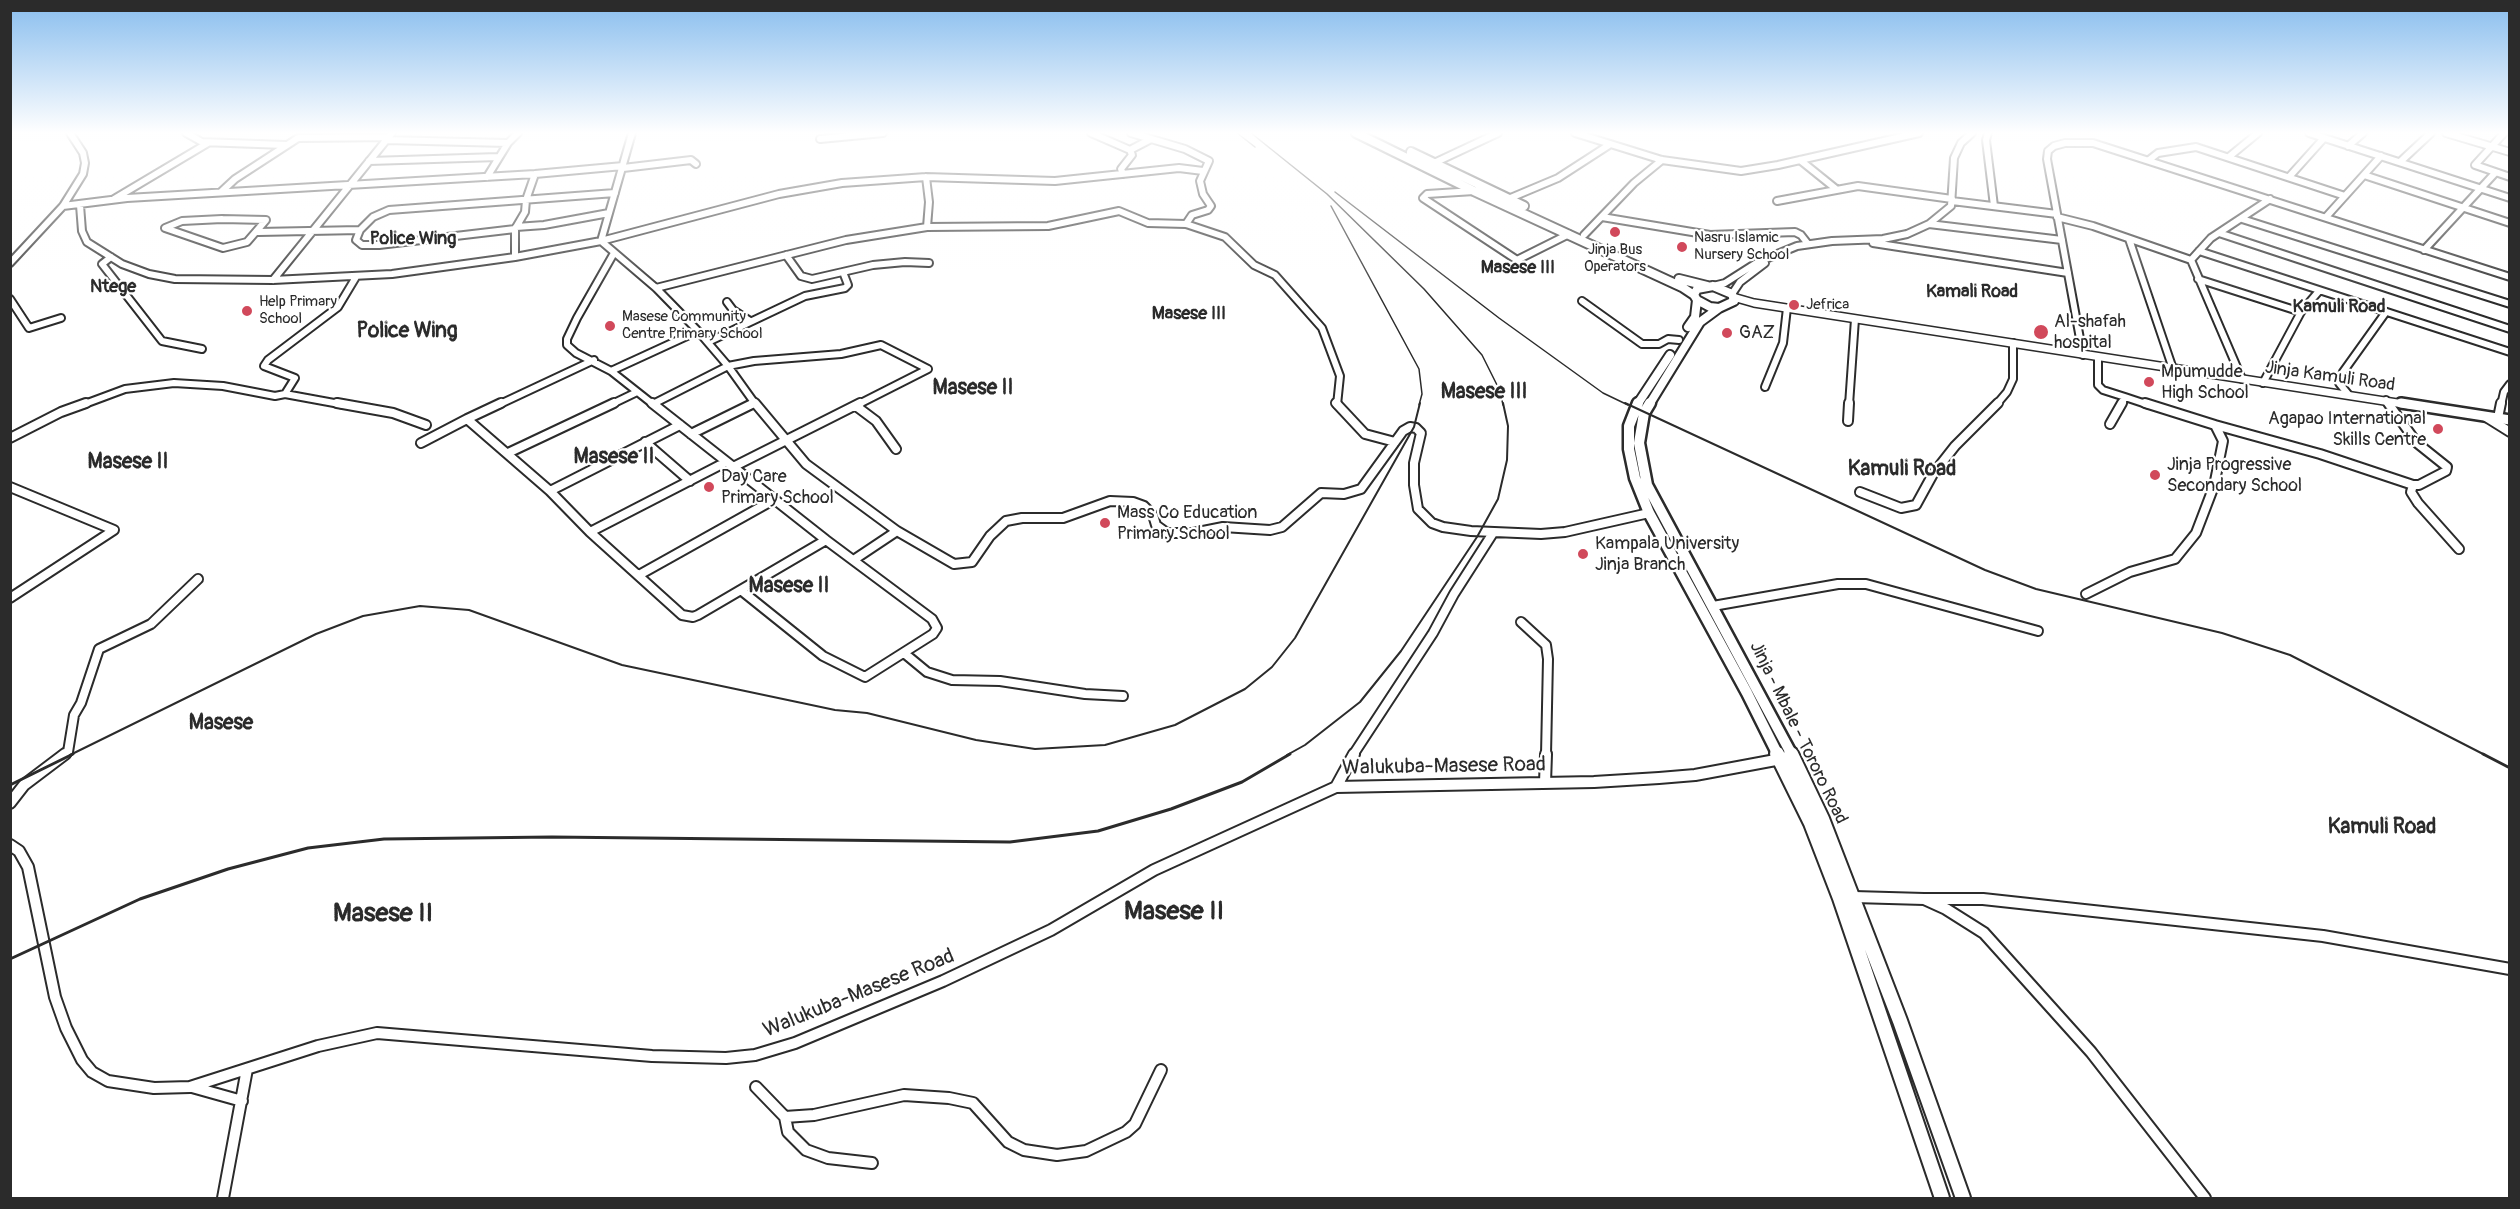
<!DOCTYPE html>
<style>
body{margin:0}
#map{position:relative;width:2520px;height:1209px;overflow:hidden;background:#fff;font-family:Pangolin,sans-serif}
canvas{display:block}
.frame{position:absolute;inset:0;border:12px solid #2b2b2b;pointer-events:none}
</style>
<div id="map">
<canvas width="2520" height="1209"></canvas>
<div class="frame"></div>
</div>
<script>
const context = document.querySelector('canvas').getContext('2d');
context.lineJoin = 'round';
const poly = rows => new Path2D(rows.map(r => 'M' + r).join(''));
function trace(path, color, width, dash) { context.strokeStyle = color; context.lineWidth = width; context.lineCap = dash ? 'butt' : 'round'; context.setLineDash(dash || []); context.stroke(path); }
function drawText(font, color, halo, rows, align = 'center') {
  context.font = font + ' Pangolin,sans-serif'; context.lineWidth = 4.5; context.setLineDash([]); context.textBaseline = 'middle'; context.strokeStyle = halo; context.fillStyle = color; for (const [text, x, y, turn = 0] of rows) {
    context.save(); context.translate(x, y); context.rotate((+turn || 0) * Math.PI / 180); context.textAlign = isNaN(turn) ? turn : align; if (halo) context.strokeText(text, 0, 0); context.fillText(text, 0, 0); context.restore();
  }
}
const minorFar2 = poly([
 [186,133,202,142,286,145],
 [632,133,601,241,656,288,698,331,728,366,756,405],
 [1091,133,1130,150,1132,155,1121,169,1123,174],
 [1131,133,1185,149,1209,161,1200,181,1203,194,1211,206,1208,210,1192,215,1186,224],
 [1575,133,1662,160,1741,171,1778,165,1919,133],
 [1988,133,1986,140,1994,206],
 [2309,133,2510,198],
 [2446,133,2510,152],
 [2504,133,2475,165,2510,177],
 [820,139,883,133],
 [386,140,508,143],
 [2348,146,2363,133],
 [1130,150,1151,139],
 [2230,156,2258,133],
 [1800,160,1836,189],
 [2149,160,2158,153,2196,147,2345,196],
 [369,161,498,157],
 [2400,162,2431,133],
 [1434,163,1498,133],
 [623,168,691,160,696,164],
 [2364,175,2510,223],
 [487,177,508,143,518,133],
 [926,177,929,202,927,227],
 [2289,177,2324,138],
 [1474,191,1427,194,1423,198,1517,260,1569,234],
 [221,192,235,179,298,138,388,137],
 [114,199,208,143],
 [1508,199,1558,178,1609,145],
 [1777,201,1858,186,1952,199],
 [1952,201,2057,214],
 [80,205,82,231,87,242,122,264,149,274,175,279,273,280,392,274,515,257,601,241,779,194,842,183,926,177,1055,181,1179,168,1203,171],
 [63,206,127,198,535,174,623,166],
 [1602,217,1710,235,1795,232,1801,235,1808,244],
 [2057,217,2093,226,2191,260],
 [2326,217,2381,156],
 [222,219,266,220,247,242,223,248,165,228,182,221,222,219],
 [2242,219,2510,304],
 [1929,224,2062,240],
 [516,227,544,225,609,213],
 [515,229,379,245,362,245,356,240,360,230,373,217,389,210,615,193],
 [258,232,360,230],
 [2219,233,2510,329],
 [1584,235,1634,183,1662,160],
 [2129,239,2173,369],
 [1873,243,2068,273],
 [2424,250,2495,173],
 [2199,251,2510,352],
 [614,253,577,318,567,339,567,345,576,353,611,371,654,405],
 [786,255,801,276,812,279,873,265,905,262,929,263],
 [111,257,102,264,162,341,202,349],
 [515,257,515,229,525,212,526,200,535,174],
 [10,263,63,206,83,174,85,163,83,153,70,133],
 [2198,279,2301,312],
 [273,280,392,133],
 [1713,286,1725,283,1758,262,1797,246,1832,241,1883,239,1907,234,1929,224,1951,206,1954,158,1961,143,1972,133],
 [656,288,846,240,927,227,1048,226,1119,211,1148,223,1186,224,1225,237,1254,265,1275,275,1322,328,1340,376,1337,405],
 [1732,294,1740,282,1765,263],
 [10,299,29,328,61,318],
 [1582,301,1642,344,1659,344,1668,339,1679,340],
 [727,302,733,310,750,321],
 [708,342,805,296,845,288,848,285,843,272],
 [2083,355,2047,159,2048,151,2054,146,2065,143,2093,143,2510,277],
 [2098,357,2098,385,2103,390,2125,397,2121,405],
 [611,371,698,331],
 [2242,379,2191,260,2211,238,2270,199],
 [2263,383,2301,312,2319,291],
 [1765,387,1783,343,1787,308],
 [2348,394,2339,383,2343,372,2386,312],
 [2125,397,2149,405],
 [2386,400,2389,405],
 [653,404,728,366,754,361,841,354,881,345,928,369],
 [82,405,125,389,174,383,223,386,275,396,285,394],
 [345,405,285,394,295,378,264,366,268,360,338,307,356,277],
 [498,405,594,360],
 [610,405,637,392],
 [751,405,754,403],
 [857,405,928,369],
 [1849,405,1855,319],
 [1996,405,2007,392,2013,379,2013,343],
 [2501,405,2504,392,2510,384]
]);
const minorFar1 = poly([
 [337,403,393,413,426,425],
 [501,403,467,419,550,491,590,532,682,615,693,617,698,615,826,540],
 [652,403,826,540,932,619,937,628,933,634,865,677,823,656,742,591],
 [755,403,806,464,897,531,954,564,972,562,990,536,1006,521,1022,518,1063,518,1110,501,1133,502,1144,506,1153,515,1156,525,1167,533,1193,533,1223,527,1270,530,1282,527,1321,493,1344,494,1361,489,1403,431,1410,427,1416,428,1421,433,1414,463,1414,485,1418,509,1432,523,1443,527,1471,531,1541,534,1565,532,1649,513],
 [1336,403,1365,434,1395,442],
 [856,406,876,421,896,449],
 [2486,417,2510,432],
 [2498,418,2501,403],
 [1848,421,1849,403],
 [2110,424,2122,403],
 [2215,425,2320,454,2413,485,2419,485,2446,471,2447,467,2417,443,2388,403],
 [691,434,754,403],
 [10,438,61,412,86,403],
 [645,442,690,481],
 [421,443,467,419],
 [508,453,614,403],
 [733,467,860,403],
 [2413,485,2411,492,2418,503,2459,549],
 [10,487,114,530,10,598],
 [550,491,680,425],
 [1860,492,1901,508,1916,505,1933,474,1955,446,1998,403],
 [590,532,726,462],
 [855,559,897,531],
 [639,575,775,499],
 [2086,594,2130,572,2175,559,2196,533,2214,486,2223,441,2215,425,2145,403],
 [1713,606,1838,584,1866,584,2038,631],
 [1521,622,1546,645,1548,659,1546,755],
 [904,653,927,672,952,680,1000,681,1085,694,1123,696],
 [63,755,68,752,74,715,81,703,99,649,151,624,198,579],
 [1353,755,1433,633,1454,594,1493,533]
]);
const minor = poly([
 [1545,783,1546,754],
 [1336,787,1354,754],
 [10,803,24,785,65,754],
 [10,845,19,851,28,867,55,997,66,1028,82,1060,92,1072,108,1081,154,1088,190,1087,318,1046,377,1033,652,1056,726,1058,755,1055,795,1043,943,981,1051,930,1154,870,1336,787,1594,782,1659,778,1695,775,1781,759],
 [1854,897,1924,899,1946,909,1984,933,2091,1052,2205,1198],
 [1924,899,1983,899,2323,936,2510,969],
 [192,1087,242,1101],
 [756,1087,785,1117,814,1115,904,1095,949,1098,973,1103,1008,1142,1024,1150,1057,1155,1086,1151,1126,1132,1135,1124,1161,1070],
 [785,1117,788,1132,806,1150,828,1158,872,1163],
 [223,1198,247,1069]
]);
const majorFar1 = poly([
 [1733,297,1754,303,2410,405]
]);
const major = poly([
 [2401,403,2510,420]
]);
const highwayFar2 = poly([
 [1356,133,1474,191,1682,287,1694,295],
 [1411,152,1524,206],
 [1679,279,1707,286],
 [1713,286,1732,294,1734,301,1719,308,1710,307,1697,300,1694,295,1697,289,1713,286],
 [1688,327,1695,317,1697,300],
 [1637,405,1670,355],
 [1649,405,1700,322,1719,308]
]);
const highwayFar1 = poly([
 [1638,403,1629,426,1629,449,1635,478,1649,513,1747,693,1778,755],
 [1650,403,1644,413,1639,443,1647,485,1792,755]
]);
const highway = poly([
 [1777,754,1811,823,1840,898,1942,1198],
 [1791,754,1822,819,1900,1021,1963,1198]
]);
trace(minorFar2, '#2b2b2b', 10);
trace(minorFar1, '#2b2b2b', 12);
trace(minor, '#2b2b2b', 14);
trace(majorFar1, '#2b2b2b', 10);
trace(major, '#2b2b2b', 14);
trace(highwayFar2, '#2b2b2b', 12);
trace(highwayFar1, '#2b2b2b', 15);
trace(highway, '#2b2b2b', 18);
trace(minorFar2, '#fff', 6);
trace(minorFar1, '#fff', 8);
trace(minor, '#fff', 10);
trace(majorFar1, '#fff', 7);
trace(major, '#fff', 9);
trace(highwayFar2, '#fff', 8);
trace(highwayFar1, '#fff', 10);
trace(highway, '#fff', 14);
trace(poly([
 [1237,133,1255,147],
 [1251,133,1327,194,1424,289,1482,355,1500,391,1503,405],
 [1335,192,1499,318,1603,393,1628,405],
 [1331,206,1419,369,1422,394,1419,405]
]), '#2b2b2b', 1.5);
trace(poly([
 [1625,403,1985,570,2036,589,2222,633,2290,655,2485,755],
 [70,755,316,634,363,616,420,606,469,610,622,665,835,710,867,713,976,740,1035,749,1105,745,1175,725,1245,689,1272,667,1295,638,1414,427,1420,403],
 [1287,755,1305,745,1360,702,1401,651,1477,537,1498,499,1507,460,1508,426,1503,403]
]), '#2b2b2b', 2);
trace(poly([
 [2483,754,2510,768],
 [10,785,73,754],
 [10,959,140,899,228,869,308,848,384,839,552,837,1010,842,1098,831,1171,809,1242,782,1290,754]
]), '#2b2b2b', 3);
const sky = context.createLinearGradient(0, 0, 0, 302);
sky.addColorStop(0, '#88bdee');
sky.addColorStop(0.44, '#fff');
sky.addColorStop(1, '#ffffff00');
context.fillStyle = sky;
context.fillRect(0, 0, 2520, 302);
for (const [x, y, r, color] of [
 [1615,232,6,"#d1495b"],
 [1682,247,6,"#d1495b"],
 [1794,305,6,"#d1495b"],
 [247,311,6,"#d1495b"],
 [610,326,6,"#d1495b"],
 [2041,332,8,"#d1495b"],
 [1727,333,6,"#d1495b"],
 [2149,382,6,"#d1495b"],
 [2438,429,6,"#d1495b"],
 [2155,475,6,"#d1495b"],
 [709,487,6,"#d1495b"],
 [1105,523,6,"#d1495b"],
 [1583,554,6,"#d1495b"]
]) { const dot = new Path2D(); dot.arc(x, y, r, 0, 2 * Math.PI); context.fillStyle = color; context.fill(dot); trace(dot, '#fff', 2); }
drawText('15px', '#2b2b2b', '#fff', [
 ["Nasru Islamic",1694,238],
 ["Nursery School",1694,255],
 ["Jinja Bus",1615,250,"center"],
 ["Operators",1615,267,"center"],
 ["Help Primary",259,302],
 ["School",259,319],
 ["Jefrica",1806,305],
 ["Masese Community",622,317],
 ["Centre Primary School",622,334]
], 'left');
drawText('bold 18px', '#2b2b2b', '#fff', [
 ["Police Wing",413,239],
 ["Masese III",1518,268],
 ["Ntege",113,287],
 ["Kamali Road",1972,292],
 ["Kamuli Road",2339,307],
 ["Masese III",1189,314]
]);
drawText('18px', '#2b2b2b', '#fff', [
 ["Al-shafah",2054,322],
 ["hospital",2054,343],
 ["GAZ",1739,333],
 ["Mpumudde",2161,372],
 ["High School",2161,393],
 ["Agapao International",2426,419,"right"],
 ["Skills Centre",2426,440,"right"],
 ["Jinja Progressive",2167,465],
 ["Secondary School",2167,486],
 ["Day Care",721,477],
 ["Primary School",721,498],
 ["Mass Co Education",1117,513],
 ["Primary School",1117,534],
 ["Kampala University",1595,544],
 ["Jinja Branch",1595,565]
], 'left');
drawText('18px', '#2b2b2b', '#fff', [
 ["Jinja Kamuli Road",2330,377,8],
 ["Jinja - Mbale - Tororo Road",1798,733,64]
]);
drawText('bold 21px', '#2b2b2b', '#fff', [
 ["Police Wing",407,332],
 ["Masese II",973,389],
 ["Masese III",1484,393],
 ["Masese II",614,458],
 ["Masese II",128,463],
 ["Kamuli Road",1902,470],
 ["Masese II",789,587],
 ["Masese",221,724],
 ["Kamuli Road",2382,828]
]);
drawText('21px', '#2b2b2b', '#fff', [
 ["Walukuba-Masese Road",1444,767,-1],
 ["Walukuba-Masese Road",859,994,-22]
]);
drawText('bold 26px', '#2b2b2b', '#fff', [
 ["Masese II",1174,912],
 ["Masese II",383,914]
]);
</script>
